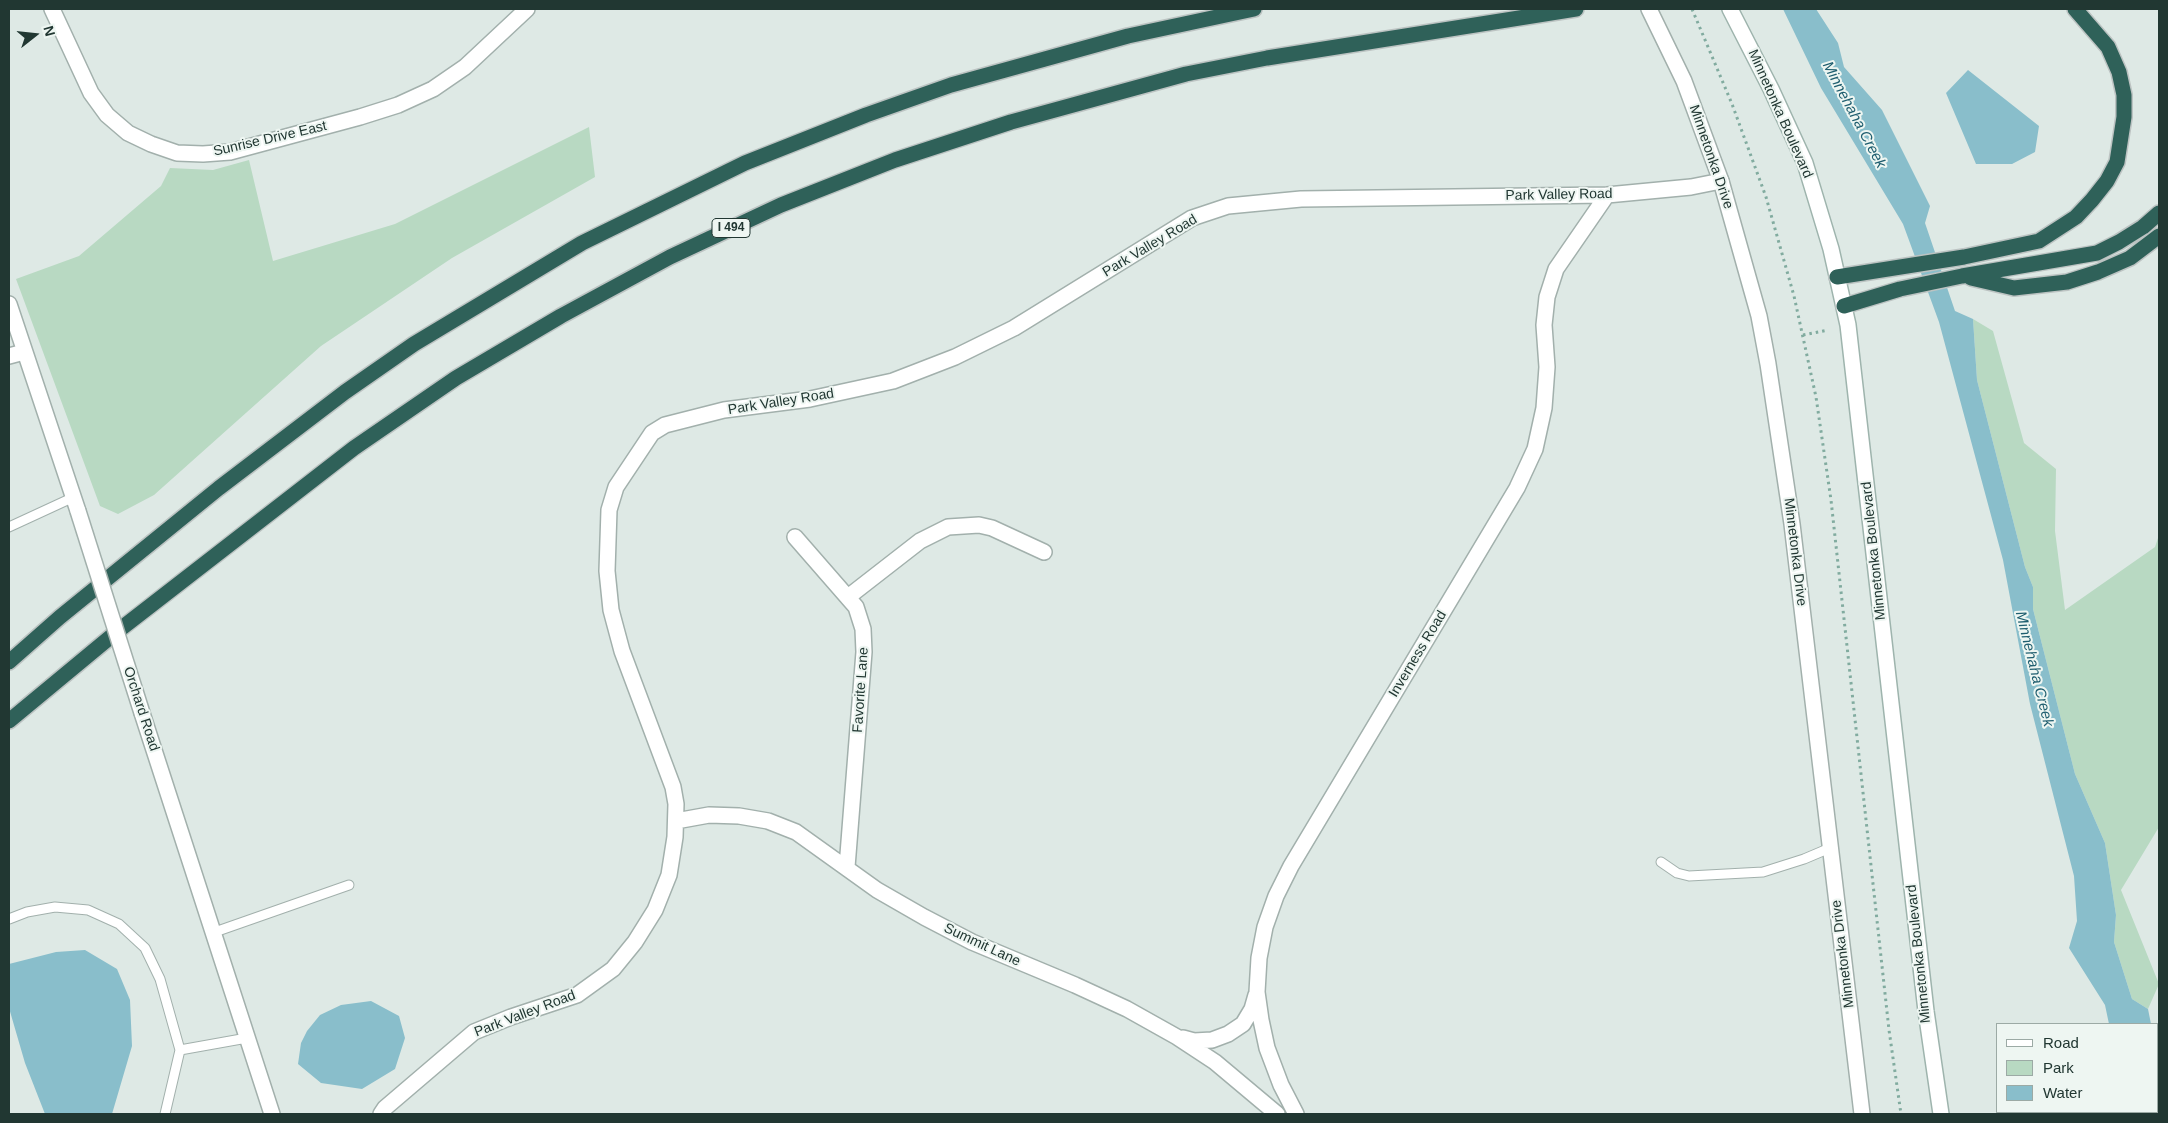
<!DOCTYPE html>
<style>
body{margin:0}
#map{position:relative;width:2168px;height:1123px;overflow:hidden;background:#dee9e5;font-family:Helvetica,sans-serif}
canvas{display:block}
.frame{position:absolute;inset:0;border:10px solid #213732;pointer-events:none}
.legend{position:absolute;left:1996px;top:1023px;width:162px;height:90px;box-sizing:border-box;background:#eef6f2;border:1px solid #9caaa5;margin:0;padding:6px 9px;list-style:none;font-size:15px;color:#213732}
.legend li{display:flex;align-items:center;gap:10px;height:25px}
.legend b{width:25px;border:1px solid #9caaa5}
.north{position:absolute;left:10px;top:10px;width:50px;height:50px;-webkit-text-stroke:4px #eef6f2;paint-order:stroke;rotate:74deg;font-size:14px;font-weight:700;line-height:20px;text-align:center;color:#213732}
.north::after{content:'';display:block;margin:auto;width:18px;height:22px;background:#213732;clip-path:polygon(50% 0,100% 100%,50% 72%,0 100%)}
</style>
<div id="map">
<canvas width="2168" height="1123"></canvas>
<div class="frame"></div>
<ul class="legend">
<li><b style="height:6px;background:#fff"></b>Road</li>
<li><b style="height:14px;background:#b8d9c2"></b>Park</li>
<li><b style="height:14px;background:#89becb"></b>Water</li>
</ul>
<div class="north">N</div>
</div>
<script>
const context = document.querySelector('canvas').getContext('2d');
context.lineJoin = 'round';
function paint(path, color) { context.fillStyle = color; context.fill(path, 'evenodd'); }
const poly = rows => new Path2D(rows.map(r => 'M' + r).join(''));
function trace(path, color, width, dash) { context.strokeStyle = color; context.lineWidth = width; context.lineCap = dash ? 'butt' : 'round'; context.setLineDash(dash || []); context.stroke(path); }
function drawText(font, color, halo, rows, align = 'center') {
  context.font = font + ' Helvetica,sans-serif'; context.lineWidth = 4; context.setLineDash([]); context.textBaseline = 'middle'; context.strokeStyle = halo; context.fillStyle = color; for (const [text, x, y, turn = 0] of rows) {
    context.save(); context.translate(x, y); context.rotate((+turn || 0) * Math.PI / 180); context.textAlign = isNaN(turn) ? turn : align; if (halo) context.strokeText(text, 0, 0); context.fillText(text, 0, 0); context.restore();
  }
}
paint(poly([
 [589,127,595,177,452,258,321,346,154,495,118,514,100,506,16,279,79,256,161,186,170,168,213,170,249,160,273,261,395,224],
 [1973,319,1993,331,2024,443,2056,469,2055,531,2065,610,2155,547,2159,535,2159,827,2121,890,2159,984,2148,1009,2132,999,2114,942,2116,915,2105,843,2075,774,2033,609,2033,587,2025,567,1977,380]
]), '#b8d9c2');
paint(poly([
 [1783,9,1816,9,1838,43,1844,67,1882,110,1930,206,1925,223,1955,311,1973,319,1977,380,2025,567,2033,587,2033,609,2075,774,2105,843,2116,915,2114,942,2132,999,2148,1009,2151,1024,2109,1024,2105,1005,2069,948,2077,921,2074,876,2030,704,2003,560,1939,322,1903,224,1821,88],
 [1968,70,2039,126,2035,152,2012,164,1976,164,1946,93],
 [85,950,117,969,130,1000,132,1046,112,1114,45,1114,25,1063,9,1008,9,964,56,952],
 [371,1001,399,1016,405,1038,395,1069,362,1089,321,1083,298,1064,301,1043,307,1031,320,1015,341,1005]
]), '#89becb');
const service = poly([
 [9,527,74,497],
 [1661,862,1677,873,1689,876,1763,872,1804,859,1830,848],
 [9,919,27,912,55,907,88,910,119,924,145,948,160,979,180,1050,165,1114],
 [212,933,349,885],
 [180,1050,247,1038]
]);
const minor = poly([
 [52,9,91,93,107,115,128,133,151,144,177,153,203,154,230,152,360,117,398,105,433,89,465,67,527,9],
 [9,356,24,352],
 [795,537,856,607,863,629,864,652,847,867],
 [848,597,920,541,948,527,979,525,992,528,1044,552],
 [676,821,709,815,739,816,768,821,796,832,877,890,924,917,972,942,1075,985,1127,1009,1177,1037,1215,1062,1277,1114],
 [1183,1038,1194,1041,1212,1040,1228,1034,1243,1024,1252,1009,1256,995],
 [381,1114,385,1108,474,1032,511,1017,577,995,613,969,635,942,655,910,669,875,675,837,676,804,673,787,622,651,611,610,607,571,609,510,616,487,652,433,665,425,724,410,810,399,893,381,955,357,1014,328,1192,218,1228,206,1301,199,1607,195,1691,187,1721,181],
 [1296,1114,1281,1085,1267,1048,1261,1020,1257,992,1259,958,1265,927,1276,896,1291,866,1517,488,1535,449,1544,408,1547,367,1544,325,1547,297,1556,269,1607,195]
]);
const tertiary = poly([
 [1649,9,1684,81,1721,181,1759,316,1768,364,1792,524,1862,1114],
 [9,304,78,511],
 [142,713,272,1114]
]);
const secondary = poly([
 [1730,9,1771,89,1805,163,1831,249,1848,325,1926,1011,1941,1114]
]);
const motorway = poly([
 [1837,277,1964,257,2039,241,2076,217,2092,200,2107,181,2117,162,2124,117,2124,95,2119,72,2108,47,2075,9],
 [1971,278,2014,288,2067,282,2098,272,2130,258,2159,236],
 [1844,306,1900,289,1962,276,2097,253,2119,242,2143,227,2159,213],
 [9,662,60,617,219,488,345,392,414,344,582,243,745,163,866,115,951,85,1128,36,1254,9],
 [9,721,114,634,354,448,456,378,561,316,670,257,781,205,895,160,1011,122,1186,74,1267,58,1576,9]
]);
trace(service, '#a2b0ac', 11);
trace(minor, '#a2b0ac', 18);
trace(tertiary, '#a2b0ac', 18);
trace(secondary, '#9eb4ad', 18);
trace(motorway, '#bcc3c2', 18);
trace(poly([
 [1692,9,1732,104,1766,197,1794,296,1816,397,1831,500,1889,1030,1901,1114],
 [1803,335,1828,330]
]), '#81ab9f', 3, [2.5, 4]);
trace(service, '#fff', 9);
trace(minor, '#fff', 15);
trace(tertiary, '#fff', 15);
trace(secondary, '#fff', 15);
trace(motorway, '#2f6159', 15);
const tertiaryBridge = poly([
 [78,511,142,713]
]);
trace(tertiaryBridge, '#a2b0ac', 18, []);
trace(tertiaryBridge, '#fff', 15);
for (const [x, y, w] of [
 [731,228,38]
]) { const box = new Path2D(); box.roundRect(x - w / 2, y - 9.5, w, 19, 4); context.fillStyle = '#eef6f2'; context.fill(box); trace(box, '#213732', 1); }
drawText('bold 12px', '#213732', null, [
 ["I 494",731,228]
]);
drawText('14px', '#213732', '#eef6f2', [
 ["Minnetonka Boulevard",1780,114,66],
 ["Sunrise Drive East",270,139,-13],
 ["Minnetonka Drive",1711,157,71],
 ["Park Valley Road",1559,195,-1],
 ["Park Valley Road",1150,246,-31],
 ["Park Valley Road",781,402,-9],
 ["Minnetonka Boulevard",1874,551,-96],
 ["Minnetonka Drive",1795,552,83],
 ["Inverness Road",1418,654,-59],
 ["Favorite Lane",861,690,-86],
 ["Orchard Road",141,709,72],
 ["Summit Lane",982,945,25],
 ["Minnetonka Drive",1843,954,-97],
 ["Minnetonka Boulevard",1919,954,-96],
 ["Park Valley Road",525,1014,-21]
]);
drawText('italic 15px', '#1f5e6f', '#eef6f2', [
 ["Minnehaha Creek",1854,115,62],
 ["Minnehaha Creek",2034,669,76]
]);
</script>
